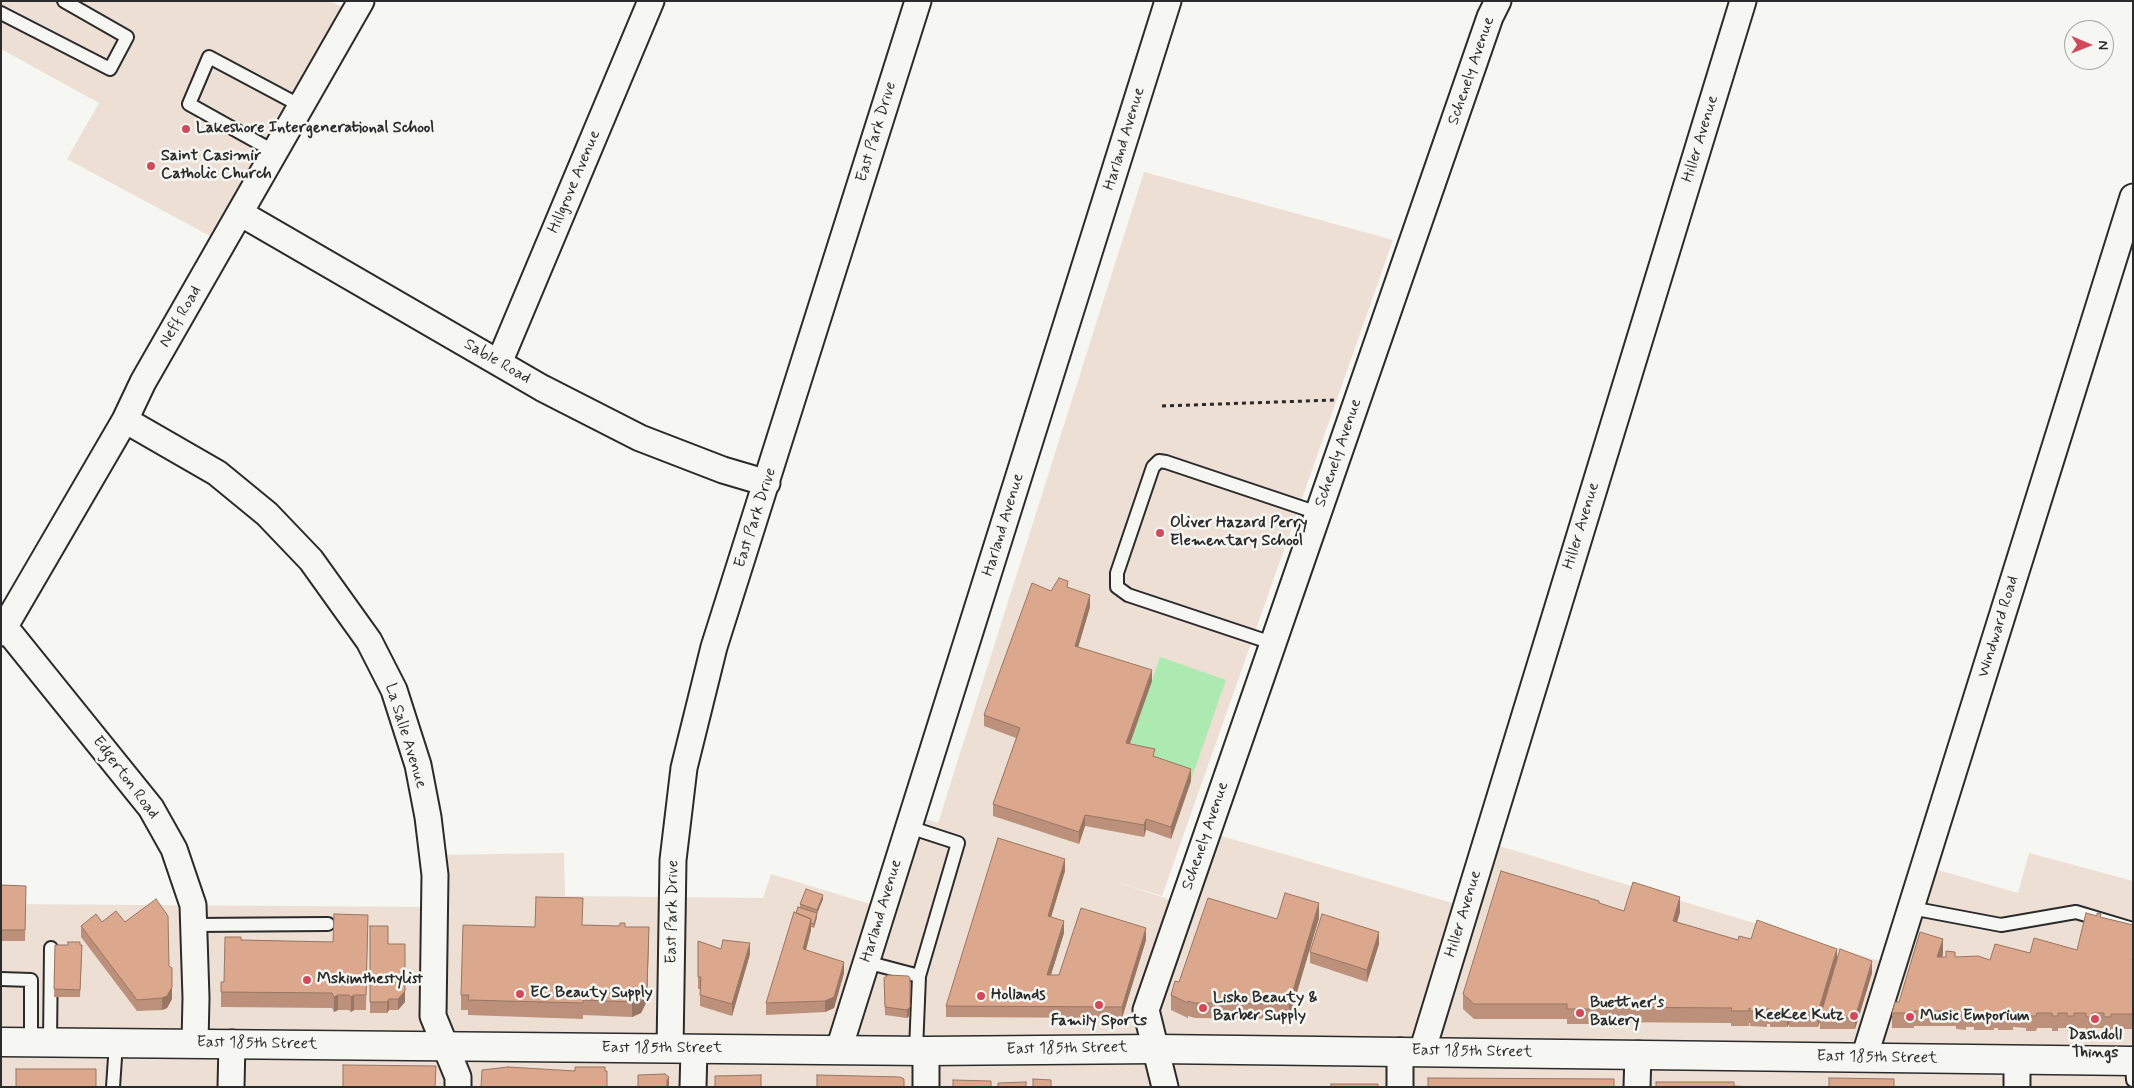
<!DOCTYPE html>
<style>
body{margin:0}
#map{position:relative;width:2134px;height:1088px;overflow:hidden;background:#f6f6f2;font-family:Mynerve,sans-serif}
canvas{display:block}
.frame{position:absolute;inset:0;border:2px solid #2b2b2b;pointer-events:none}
.north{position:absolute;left:2064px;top:20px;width:50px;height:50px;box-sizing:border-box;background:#f6f6f2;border:1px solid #a5a5a2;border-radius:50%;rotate:91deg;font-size:14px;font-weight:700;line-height:20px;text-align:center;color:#2b2b2b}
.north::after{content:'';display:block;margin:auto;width:18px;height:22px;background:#d1495b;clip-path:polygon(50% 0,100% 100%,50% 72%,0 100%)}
</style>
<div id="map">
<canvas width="2134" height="1088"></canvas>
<div class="frame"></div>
<div class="north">N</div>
</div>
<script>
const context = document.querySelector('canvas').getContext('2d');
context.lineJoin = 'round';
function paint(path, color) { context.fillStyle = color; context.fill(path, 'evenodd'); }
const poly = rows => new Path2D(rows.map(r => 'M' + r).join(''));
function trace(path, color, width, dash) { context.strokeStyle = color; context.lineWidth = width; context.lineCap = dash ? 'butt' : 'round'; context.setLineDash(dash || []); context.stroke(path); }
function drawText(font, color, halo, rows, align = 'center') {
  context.font = font + ' Mynerve,sans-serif'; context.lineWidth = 5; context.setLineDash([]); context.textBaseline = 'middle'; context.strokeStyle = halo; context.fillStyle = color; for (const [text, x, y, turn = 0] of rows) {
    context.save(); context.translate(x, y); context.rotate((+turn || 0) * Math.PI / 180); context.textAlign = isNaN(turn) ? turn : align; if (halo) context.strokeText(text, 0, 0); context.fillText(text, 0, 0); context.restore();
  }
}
paint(poly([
 [1,1,331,1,354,14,223,243,67,159,99,103,1,49],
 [1144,172,1393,240,1162,896,1116,882,1183,904,1208,832,1466,907,1486,842,1893,965,1924,866,2018,893,2029,853,2133,881,2133,1087,1,1087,1,904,434,907,433,855,564,853,565,896,763,898,771,874,883,908,912,815,938,823]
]), '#eedfd4');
paint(poly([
 [1160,657,1226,680,1191,780,1154,767,1127,753]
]), '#aceab2');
const lane = poly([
 [1,13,110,69,127,37,64,1],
 [275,152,189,104,209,57,301,106],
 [1272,643,1128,595,1117,587,1117,573,1153,467,1159,461,1166,462,1318,513],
 [909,827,958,843,919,976,916,1050],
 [1911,908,2001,925,2076,912,2133,929],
 [194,925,328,924],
 [866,962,919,976],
 [1,979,31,980,31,1043],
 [50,1043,51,948],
 [2132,1061,2133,1080],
 [113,1087,116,1043]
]);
const street = poly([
 [240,213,542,388,640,438,723,470,767,483],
 [499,363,651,1],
 [125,420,217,473,267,514,311,560,369,641,394,690,418,765,428,817,435,875,433,1016,458,1077,458,1087],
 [5,627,151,808,174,849,193,905,196,998,195,1043],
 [1,633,125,420,143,382,361,1],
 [670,1049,673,860,684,768,714,647,918,1],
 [839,1049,1168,1],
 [1422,1052,1743,1],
 [1864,1058,2133,197],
 [231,1087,232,1043],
 [693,1087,694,1049],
 [926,1087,926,1051],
 [1165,1087,1146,1010,1490,17,1498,1],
 [1400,1087,1400,1051],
 [1637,1087,1638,1054],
 [2017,1087,2017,1060]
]);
const secondary = poly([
 [1,1042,926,1051,1157,1049,2133,1061]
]);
trace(lane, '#2b2b2b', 16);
trace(street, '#2b2b2b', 29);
trace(secondary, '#2b2b2b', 31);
trace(poly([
 [1162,406,1335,400]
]), '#2b2b2b', 3, [4, 4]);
trace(lane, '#f6f6f2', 12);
trace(street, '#f6f6f2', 25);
trace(secondary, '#f6f6f2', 28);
paint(poly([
 [1068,588,1090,607,1078,647,1152,681,1130,744,1155,757,1191,781,1171,839,1146,830,1144,837,1085,826,1079,844,993,816,993,804,1016,738,984,726,984,715,1051,591],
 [1065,871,1051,917,1064,933,1051,975,1059,975,1146,940,1122,1018,946,1017,946,1006],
 [1,885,26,886,25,941,1,941],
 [823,899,817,913,817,917,814,928,811,927,811,930,806,950,844,973,834,1008,825,1012,766,1015,766,1003,796,913,800,908,800,904],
 [1599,903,1624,911,1680,912,1677,922,1738,940,1837,961,1872,973,1855,1029,1820,1029,1820,1021,1818,1027,1789,1027,1789,1024,1787,1027,1770,1027,1770,1024,1767,1024,1767,1027,1750,1026,1750,1023,1749,1023,1749,1026,1731,1026,1731,1023,1595,1022,1595,1024,1567,1024,1567,1019,1474,1019,1463,1009,1463,994],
 [368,915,366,1010,354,1010,351,1012,349,1010,338,1010,334,1012,332,1008,221,1007,221,982,224,982,241,940,333,942],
 [2101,917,2133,925,2133,1033,2132,1029,2111,1029,2111,1032,2104,1032,2104,1028,2092,1028,2092,1032,2086,1032,2086,1028,2074,1028,2074,1031,2067,1031,2067,1028,2058,1028,2058,1031,2052,1031,2052,1028,2037,1028,2036,1031,2026,1031,2026,1028,2013,1027,2013,1030,1998,1030,1998,1028,1994,1028,1994,1030,1974,1030,1974,1027,1966,1027,1966,1030,1956,1029,1956,1026,1914,1026,1914,1028,1892,1028,1892,1013,1899,1002,1943,954,1942,957,1955,957,1990,960,2030,953,2077,950],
 [1319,918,1289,1019,1195,1018,1188,1016,1188,1018,1171,1010,1171,995,1179,982,1277,919],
 [102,922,125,922,169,966,172,999,167,1008,162,1010,137,1011,81,937,81,926],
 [582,925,625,927,649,942,647,1001,641,1013,632,1017,583,1015,583,1019,468,1015,468,1010,461,1010,461,995,535,927],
 [370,926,388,944,405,1002,398,1010,389,1010,387,1013,370,1013],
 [698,941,721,949,750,954,732,1016,700,1006,700,989,698,989],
 [1379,944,1367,982,1310,963,1310,952],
 [55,945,80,945,82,952,80,997,54,997],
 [888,975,910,1015,907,1018,885,1015,884,978]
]), '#bc907a');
paint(poly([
 [1090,595,1090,607,1075,658,1075,646],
 [1152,670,1152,681,1126,754,1126,743],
 [1191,769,1191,781,1171,839,1171,827],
 [1085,815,1085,826,1079,844,1079,832],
 [1146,819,1146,830,1144,837,1144,825],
 [1065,859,1065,871,1048,927,1048,916],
 [823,895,823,899,817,914,817,910],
 [1680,897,1680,912,1673,936,1673,921],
 [1319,903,1319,918,1289,1019,1289,1004],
 [817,913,817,917,814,928,814,924],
 [811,919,811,930,803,961,803,949],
 [1064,921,1064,933,1047,987,1047,975],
 [649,927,647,1001,641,1013,632,1017,632,1002],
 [1146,928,1146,940,1122,1018,1122,1007],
 [1379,932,1379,944,1367,982,1367,970],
 [1943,939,1943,954,1937,972,1937,957],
 [750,943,750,954,732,1016,732,1004],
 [1837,949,1837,964,1820,1017,1820,1021,1818,1027,1818,1012],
 [405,955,405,1002,398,1010,398,999],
 [1872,961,1872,973,1855,1029,1855,1018],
 [844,962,844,973,834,1008,825,1012,825,1001],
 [172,987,172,999,167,1008,162,1010,162,998],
 [338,995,338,1010,334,1012,334,997],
 [354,995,354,1010,351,1012,351,997],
 [389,999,389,1010,387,1013,387,1002],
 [910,1007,910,1015,907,1018,907,1010],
 [1789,1009,1789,1024,1787,1027,1787,1012],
 [669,1077,669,1087,667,1087,667,1080]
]), '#997663');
const building = poly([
 [1059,578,1068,581,1067,587,1090,595,1075,646,1152,670,1126,743,1155,749,1153,756,1191,769,1171,827,1146,819,1144,825,1085,815,1079,832,993,804,1020,728,984,715,1032,583,1051,591,1059,578],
 [998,838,1065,859,1048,916,1064,921,1047,975,1059,975,1081,908,1146,928,1122,1007,946,1006,998,838],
 [1501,871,1599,901,1599,903,1624,911,1633,882,1680,897,1673,921,1738,940,1739,936,1751,939,1757,920,1837,949,1818,1012,1789,1012,1789,1009,1787,1012,1770,1012,1770,1009,1767,1009,1767,1012,1750,1011,1750,1008,1749,1008,1749,1011,1731,1011,1732,1008,1595,1007,1595,1009,1567,1009,1567,1004,1474,1004,1463,994,1501,871],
 [1,885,26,886,25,930,1,930,1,885],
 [806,889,823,895,817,910,800,904,806,889],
 [1285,893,1319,903,1289,1004,1195,1003,1188,1001,1188,1003,1171,995,1175,981,1179,982,1208,898,1277,919,1285,893],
 [536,897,583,898,582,925,620,926,620,923,625,923,625,927,649,927,647,986,641,998,632,1002,583,1000,583,1003,468,1000,469,995,461,995,463,925,535,927,536,897],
 [156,899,168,916,169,966,172,968,172,987,167,996,162,998,137,1000,81,926,96,914,102,922,116,911,125,922,156,899],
 [798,907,817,913,814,924,811,923,811,919,796,913,798,907],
 [794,912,811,919,803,949,844,962,834,997,825,1001,766,1003,794,912],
 [2086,913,2097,916,2097,913,2101,914,2100,917,2133,925,2133,957,2132,960,2133,960,2133,1017,2132,1014,2111,1014,2111,1017,2104,1017,2104,1013,2092,1013,2092,1017,2086,1017,2086,1013,2074,1013,2074,1016,2067,1016,2067,1013,2058,1013,2058,1016,2052,1016,2052,1013,2037,1013,2036,1016,2026,1016,2026,1013,2013,1012,2013,1015,1998,1015,1998,1013,1994,1012,1994,1015,1974,1015,1974,1012,1966,1012,1966,1015,1956,1014,1956,1011,1914,1011,1914,1013,1892,1013,1895,1002,1899,1002,1920,932,1943,939,1937,957,1946,957,1946,951,1955,952,1955,957,1978,956,1990,960,1995,944,2030,953,2034,938,2077,950,2086,913],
 [334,914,368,915,366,995,354,995,351,997,349,995,338,995,334,997,332,993,221,992,221,982,224,982,225,937,241,937,241,940,333,942,334,914],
 [1322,914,1379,932,1367,970,1310,952,1322,914],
 [370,926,388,926,388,944,405,944,405,991,398,999,389,999,387,1002,370,1002,370,926],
 [723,940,750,943,732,1004,700,995,701,977,698,977,698,941,721,949,723,940],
 [68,942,80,942,80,945,82,945,80,990,54,989,55,945,68,945,68,942],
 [1840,949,1872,961,1855,1018,1820,1017,1840,949],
 [888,975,908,976,910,978,910,1007,907,1010,885,1007,884,978,888,975],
 [343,1065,436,1066,435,1087,343,1087,343,1065],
 [508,1067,575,1071,575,1067,605,1067,605,1071,607,1071,607,1087,481,1087,482,1070,508,1067],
 [16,1069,96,1069,96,1087,16,1087,16,1069],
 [665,1074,669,1077,667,1080,667,1087,638,1087,638,1075,665,1074],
 [761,1075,761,1087,715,1087,715,1076,761,1075],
 [817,1075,900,1077,904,1079,904,1087,817,1087,817,1075],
 [1428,1078,1614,1079,1614,1087,1428,1087,1428,1078],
 [1829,1078,1894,1079,1894,1087,1829,1087,1829,1078],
 [1033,1079,1051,1080,1051,1087,1033,1087,1033,1079],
 [953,1080,991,1081,991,1087,953,1087,953,1080],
 [1026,1082,1026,1087,998,1087,998,1083,1026,1082],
 [1656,1082,1734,1082,1734,1086,1754,1087,1656,1087,1656,1082],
 [1331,1084,1378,1084,1378,1087,1331,1087,1331,1084]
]);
paint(building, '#dba88e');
trace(building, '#997663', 1);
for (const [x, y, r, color] of [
 [186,129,5,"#d1495b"],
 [151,166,5,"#d1495b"],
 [1160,533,5,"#d1495b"],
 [307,980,5,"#d1495b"],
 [520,994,5,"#d1495b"],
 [981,996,5,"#d1495b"],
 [1099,1005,5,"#d1495b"],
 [1203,1008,5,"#d1495b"],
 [1580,1013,5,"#d1495b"],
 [1854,1016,5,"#d1495b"],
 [1910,1017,5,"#d1495b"],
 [2095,1019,5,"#d1495b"]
]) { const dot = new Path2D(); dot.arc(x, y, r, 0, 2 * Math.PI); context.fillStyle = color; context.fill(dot); trace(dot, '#f6f6f2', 2); }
drawText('16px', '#2b2b2b', '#f6f6f2', [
 ["Schenely Avenue",1472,71,-71],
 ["East Park Drive",877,132,-73],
 ["Harland Avenue",1125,139,-73],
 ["Hiller Avenue",1701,139,-73],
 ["Hillgrove Avenue",575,182,-67],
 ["Neff Road",181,317,-60],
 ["Sable Road",497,362,30],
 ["Schenely Avenue",1339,453,-71],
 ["East Park Drive",756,518,-72],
 ["Harland Avenue",1004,525,-73],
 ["Hiller Avenue",1582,526,-73],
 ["Windward Road",1999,627,-73],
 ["La Salle Avenue",405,736,73],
 ["Edgerton Road",125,778,53],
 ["Schenely Avenue",1206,836,-71],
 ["Harland Avenue",882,911,-73],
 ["East Park Drive",673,912,-89],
 ["Hiller Avenue",1464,914,-73],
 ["East 185th Street",257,1044,1],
 ["East 185th Street",662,1049],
 ["East 185th Street",1067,1049,-1],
 ["East 185th Street",1472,1052,1],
 ["East 185th Street",1877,1058,1]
]);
drawText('bold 16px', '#2b2b2b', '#f6f6f2', [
 ["Lakeshore Intergenerational School",196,129],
 ["Saint Casimir",161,157],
 ["Catholic Church",161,175],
 ["Oliver Hazard Perry",1170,524],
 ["Elementary School",1170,542],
 ["Mskimthestylist",317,980],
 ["EC Beauty Supply",530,994],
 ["Hollands",991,996],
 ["Lisko Beauty &",1213,999],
 ["Barber Supply",1213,1017],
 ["Buettner's",1590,1004],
 ["Bakery",1590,1022],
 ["KeeKee Kutz",1844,1016,"right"],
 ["Music Emporium",1920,1017],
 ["Family Sports",1099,1022,"center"],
 ["Dashdoll",2095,1036,"center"],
 ["Things",2095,1054,"center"]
], 'left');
</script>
